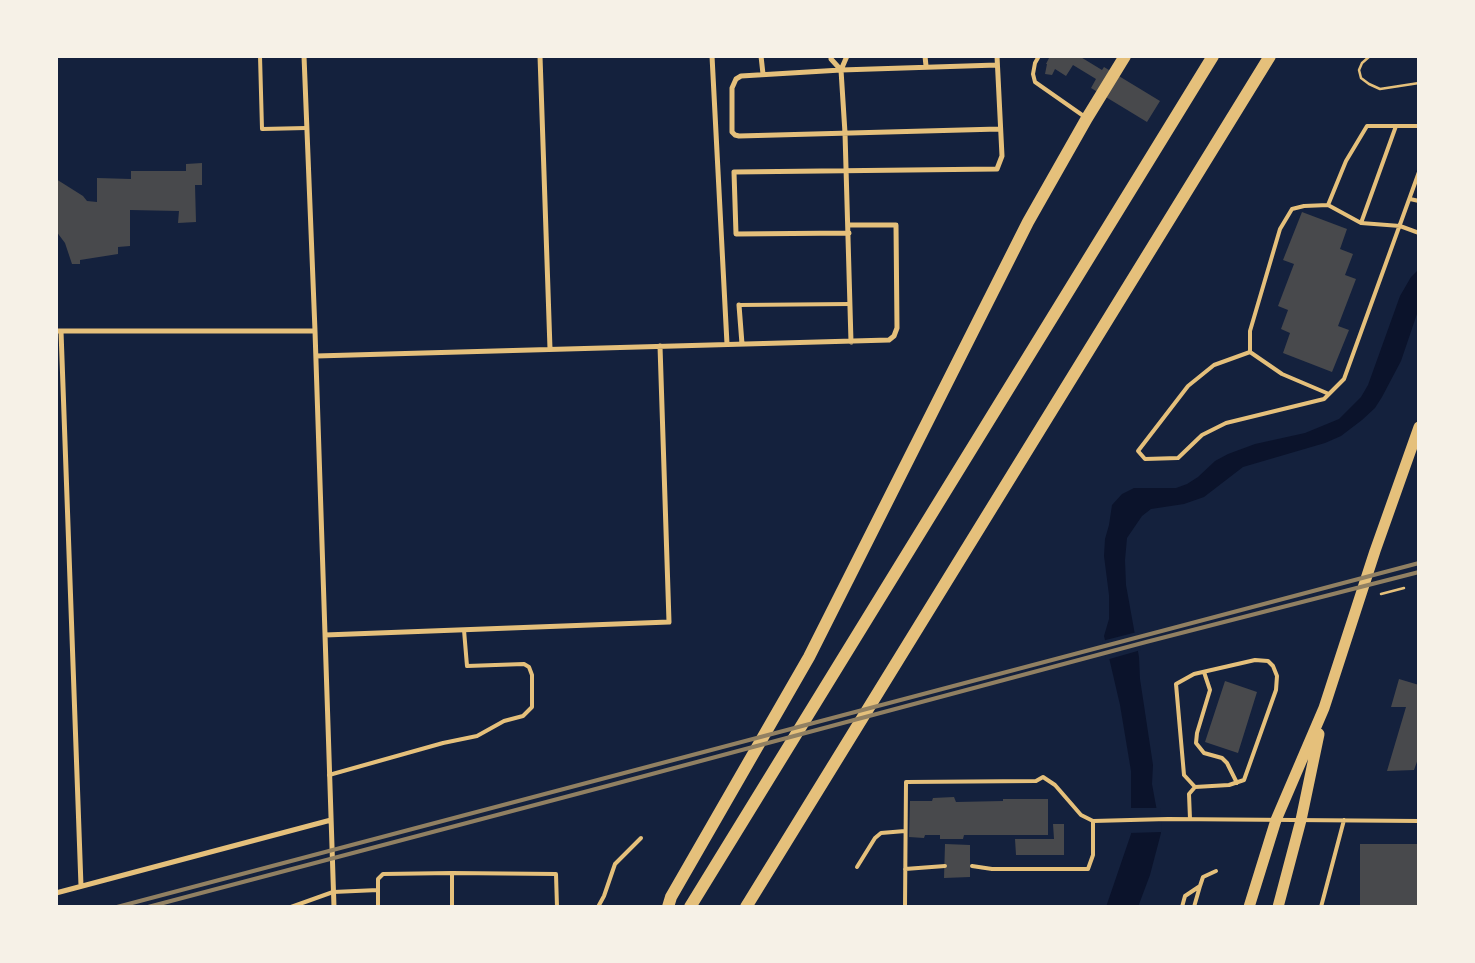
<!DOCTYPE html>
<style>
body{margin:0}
#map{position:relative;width:1475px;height:963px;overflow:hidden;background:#14213d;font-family:"IBM Plex Sans",sans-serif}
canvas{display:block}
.frame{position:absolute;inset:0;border:58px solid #f6f1e7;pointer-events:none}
</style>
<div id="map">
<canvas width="1475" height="963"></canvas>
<div class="frame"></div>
</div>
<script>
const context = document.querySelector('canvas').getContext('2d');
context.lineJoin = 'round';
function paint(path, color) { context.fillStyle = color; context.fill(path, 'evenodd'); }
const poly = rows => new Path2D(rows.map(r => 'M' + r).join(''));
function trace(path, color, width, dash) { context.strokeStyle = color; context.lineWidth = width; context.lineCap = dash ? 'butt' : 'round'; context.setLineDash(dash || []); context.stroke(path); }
paint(poly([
 [1417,271,1419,271,1418,311,1401,361,1382,397,1375,408,1362,420,1341,436,1325,443,1243,467,1204,497,1184,504,1151,509,1142,516,1127,538,1125,560,1126,585,1139,657,1140,679,1153,765,1152,784,1161,833,1150,875,1138,907,1106,907,1131,834,1131,771,1120,705,1104,636,1109,619,1109,595,1104,556,1105,539,1109,525,1112,505,1122,494,1134,488,1176,488,1187,484,1198,477,1215,461,1228,454,1255,444,1305,433,1339,419,1361,397,1368,385,1400,296,1411,277]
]), '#0b132b');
paint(poly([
 [1137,632,1141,650,1106,660,1102,641],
 [1129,808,1160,808,1162,832,1129,833]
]), '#14213d');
paint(poly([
 [1050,56,1079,56,1102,70,1104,67,1160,101,1147,122,1091,88,1096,79,1073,65,1066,76,1055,69,1052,75,1045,74,1047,64,1046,64],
 [202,163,202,185,195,185,196,222,178,223,179,211,130,210,130,246,118,247,118,254,80,260,80,264,72,264,65,243,56,231,56,179,83,196,87,201,97,202,97,178,131,179,131,171,186,171,186,164],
 [1302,212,1347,229,1340,249,1353,254,1345,275,1356,279,1338,326,1349,330,1332,372,1283,353,1290,333,1281,329,1288,310,1278,306,1294,264,1283,260],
 [1399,679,1419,685,1419,756,1414,770,1387,771,1406,707,1391,707],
 [1225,681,1257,692,1238,753,1205,742],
 [954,797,956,802,1003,801,1003,799,1048,799,1048,835,964,835,963,839,940,839,940,835,925,835,924,838,909,837,910,801,932,801,933,798],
 [1053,824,1064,824,1064,855,1016,855,1015,839,1054,839],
 [945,844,970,845,970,877,944,878],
 [1360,844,1419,844,1419,907,1360,907]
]), '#48494c');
trace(poly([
 [1370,56,1362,63,1359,70,1361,78,1369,84,1380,89,1419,83],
 [1381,594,1404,588]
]), '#e5c07b', 2.5);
trace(poly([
 [260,56,262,129,306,128],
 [1039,56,1035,63,1033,74,1035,82,1085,117],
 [1419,126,1367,126,1346,161,1328,205,1361,223,1400,226,1419,233],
 [1410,199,1419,201],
 [1328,205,1304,206,1292,209,1280,229,1250,331,1250,352,1214,365,1188,386,1138,451,1145,459,1178,458,1202,435,1226,423,1324,399,1344,379,1419,172],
 [1361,223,1396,126],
 [739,305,850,304],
 [1250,352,1282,374,1329,394],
 [1204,672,1210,690,1197,733,1196,743,1204,753,1222,758,1227,763,1237,783],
 [329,775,443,743,477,736,504,721,523,716,532,707,532,675,529,667,524,664,467,666,464,630],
 [1190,819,1189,794,1195,787,1229,785,1244,780,1276,690,1277,676,1273,666,1268,661,1255,660,1194,674,1176,684,1184,775,1195,787],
 [972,866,992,869,1088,869,1093,855,1093,821],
 [857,867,875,838,881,833,905,831],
 [905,869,945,866],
 [452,873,452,907],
 [291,907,333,892,378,890],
 [378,907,378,879,383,874,452,873,556,874,557,907],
 [598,907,604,896,615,864,641,838],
 [905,907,906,782,1036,781,1043,777,1055,785,1081,815,1093,821,1168,819,1419,821],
 [1182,907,1185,896,1200,886,1203,877,1216,871],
 [1194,907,1200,886],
 [1321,907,1344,820]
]), '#e5c07b', 4);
trace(poly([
 [304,56,315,331,334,907],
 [540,56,550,349],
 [712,56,727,344],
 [761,56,763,74],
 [831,56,831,59,841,70],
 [847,56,841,70,845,133,851,342],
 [925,56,926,66],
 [997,65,841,70,741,76,736,79,732,88,732,132,735,135,739,136,999,129],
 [849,233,736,234,734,172,997,169,1002,156,997,56],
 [739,305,742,344],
 [56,331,315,331],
 [61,331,81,886],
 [316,356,889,340,894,336,897,328,896,225,848,225],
 [325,635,669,622,660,346],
 [56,893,331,820]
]), '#e5c07b', 5);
trace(poly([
 [1249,907,1276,820,1324,708,1375,551,1419,427],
 [1278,907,1301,820,1319,734]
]), '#e5c07b', 11);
trace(poly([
 [668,907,671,897,809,657,1028,222,1087,118,1125,56],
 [690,907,1213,56],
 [746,907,1270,56]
]), '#e5c07b', 12);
trace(poly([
 [117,907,1419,563],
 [148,907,607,786,1146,642,1419,572]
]), '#918062', 4);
</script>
